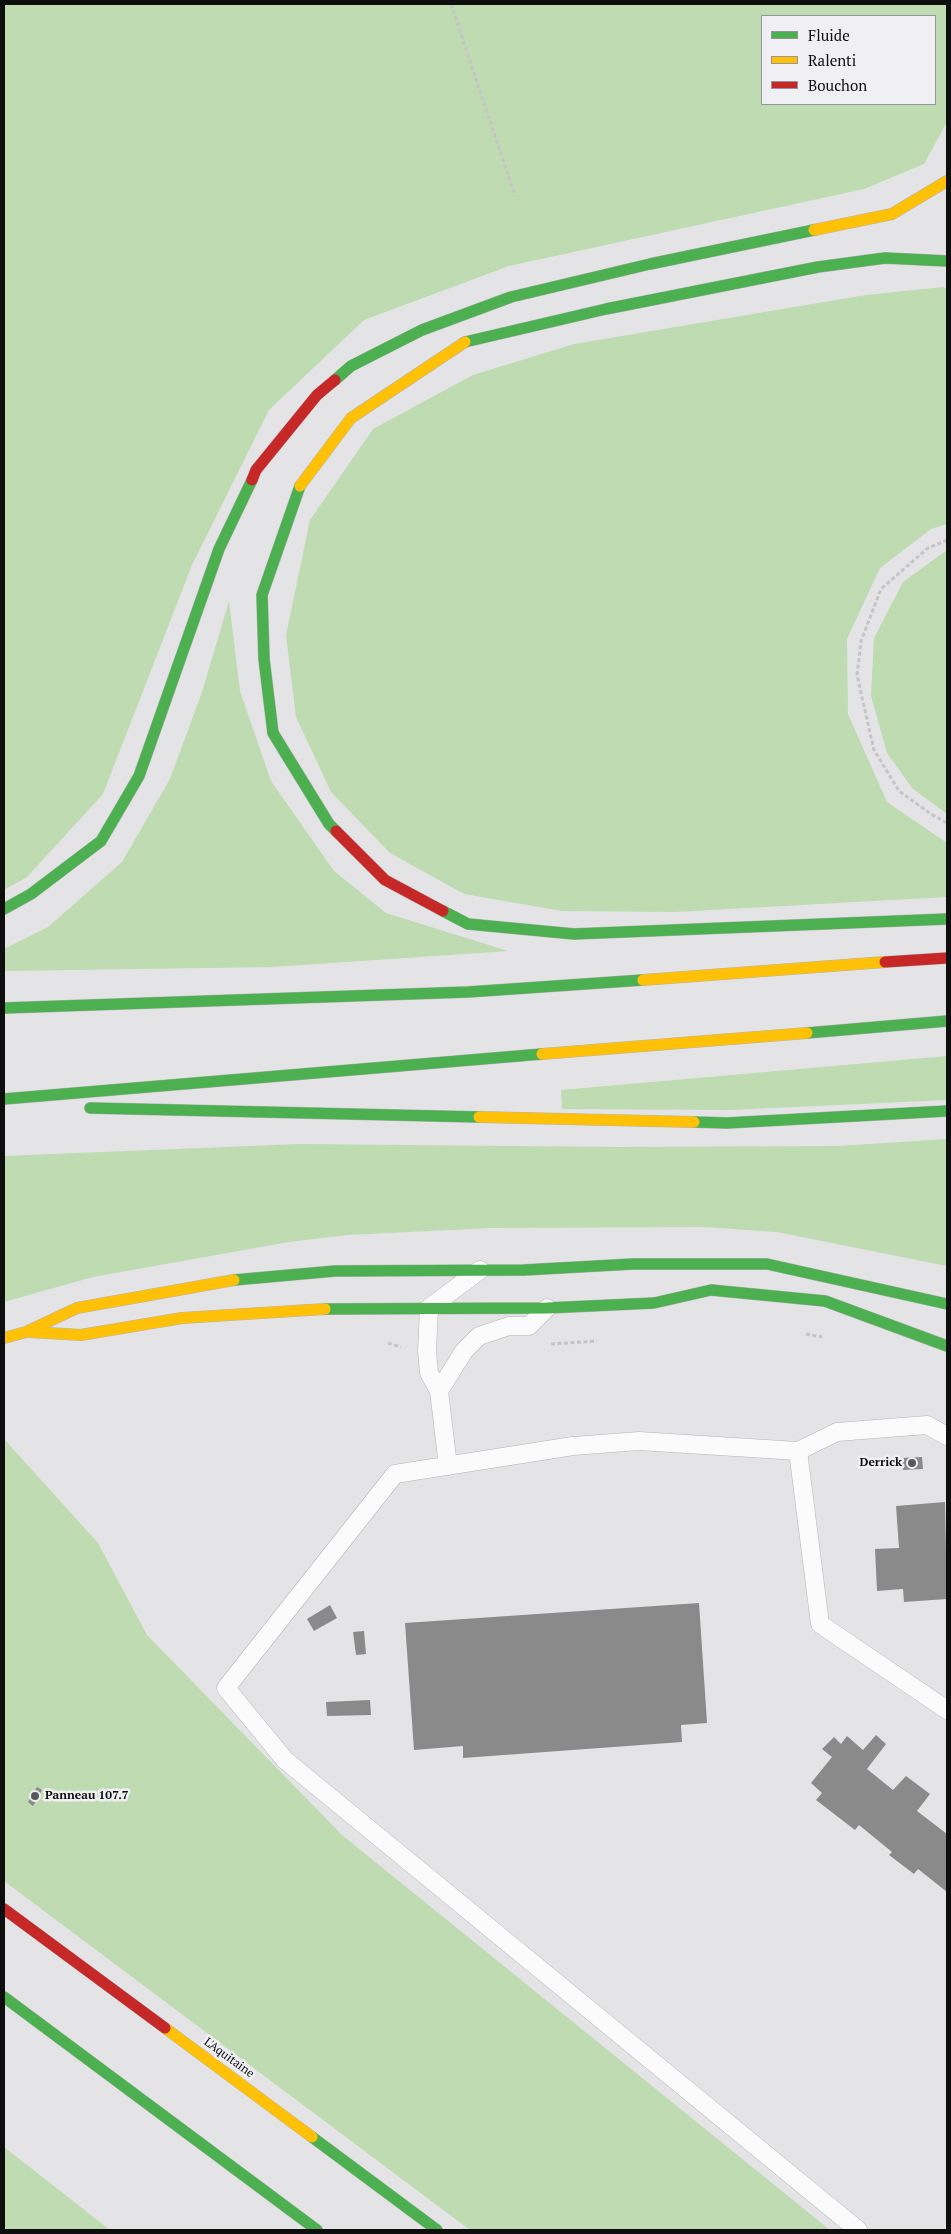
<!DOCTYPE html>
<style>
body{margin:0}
#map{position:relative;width:951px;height:2234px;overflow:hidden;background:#e4e4e6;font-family:"PT Serif",serif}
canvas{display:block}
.frame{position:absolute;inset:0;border:5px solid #0e0e0f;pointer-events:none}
.legend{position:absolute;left:761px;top:15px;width:175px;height:90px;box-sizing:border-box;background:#f0f0f4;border:1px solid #969698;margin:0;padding:6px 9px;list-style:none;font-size:15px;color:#0e0e0f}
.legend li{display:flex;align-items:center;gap:10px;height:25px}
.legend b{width:25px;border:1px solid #969698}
</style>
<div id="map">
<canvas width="951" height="2234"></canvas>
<div class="frame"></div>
<ul class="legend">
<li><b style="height:6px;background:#4caf50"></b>Fluide</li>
<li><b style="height:6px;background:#ffc107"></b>Ralenti</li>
<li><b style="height:6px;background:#c62828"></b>Bouchon</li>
</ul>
</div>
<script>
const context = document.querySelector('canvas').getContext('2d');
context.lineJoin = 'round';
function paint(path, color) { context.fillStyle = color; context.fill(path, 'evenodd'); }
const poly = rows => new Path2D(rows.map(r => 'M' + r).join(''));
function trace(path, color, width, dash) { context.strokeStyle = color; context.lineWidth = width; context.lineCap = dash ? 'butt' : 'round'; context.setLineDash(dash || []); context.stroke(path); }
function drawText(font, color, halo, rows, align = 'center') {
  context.font = font + ' "PT Serif",serif'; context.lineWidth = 5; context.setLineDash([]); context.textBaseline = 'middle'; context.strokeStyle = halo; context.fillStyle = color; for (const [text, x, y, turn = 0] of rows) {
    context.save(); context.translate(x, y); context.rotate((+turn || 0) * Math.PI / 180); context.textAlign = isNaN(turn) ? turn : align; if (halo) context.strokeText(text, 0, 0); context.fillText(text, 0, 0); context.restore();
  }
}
paint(poly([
 [4,4,947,4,947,122,924,164,864,189,509,266,364,320,269,410,192,565,103,794,27,877,4,890],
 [762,16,935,16,935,104,762,104],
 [943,287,947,289,947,524,931,529,880,568,847,639,848,714,887,802,947,843,947,897,675,912,562,911,464,894,390,853,331,792,296,717,286,635,310,520,373,429,473,375,574,344,866,295],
 [947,550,947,814,912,788,887,753,871,696,874,638,903,582],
 [229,601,240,691,271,781,334,871,386,913,508,951,273,967,4,971,4,949,48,927,122,862,170,779,202,692],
 [947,1056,947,1100,730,1110,562,1109,561,1090],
 [947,1139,947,1266,777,1232,704,1227,492,1228,347,1235,289,1242,93,1277,4,1302,4,1156,299,1144,619,1147,837,1146],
 [4,1439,98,1543,147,1635,342,1835,830,2230,470,2230,4,1881],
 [4,2147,110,2230,4,2230]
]), '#bfdbb2');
paint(poly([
 [922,1457,923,1469,903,1470,902,1458],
 [945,1502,947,1599,904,1602,903,1589,877,1591,875,1549,899,1548,896,1506],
 [699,1603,707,1723,681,1725,682,1742,463,1758,463,1746,414,1750,405,1623],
 [330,1605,337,1618,314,1631,307,1619],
 [364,1631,366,1654,356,1655,353,1632],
 [370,1700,371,1715,327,1716,326,1702],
 [876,1735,886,1744,867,1769,893,1790,906,1776,930,1794,917,1811,947,1834,947,1892,918,1869,914,1874,889,1855,892,1852,859,1825,855,1830,816,1800,822,1793,811,1783,832,1757,822,1749,834,1737,841,1744,847,1736,863,1750],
 [37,1787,42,1790,33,1806,28,1802]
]), '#8a8a8b');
const lane = poly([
 [439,1391,464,1351,479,1336,509,1326,529,1326,547,1308],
 [798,1451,837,1432,927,1425,947,1436],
 [448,1466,439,1391,429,1373,427,1351,429,1308,480,1270],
 [858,2230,285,1760,226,1688,395,1474,573,1446,639,1441,798,1451,820,1624,947,1710]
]);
const fast = poly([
 [465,342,606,309,818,267,885,258,947,261],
 [335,380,351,366,422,330,511,297,650,264,814,230],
 [300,486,262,595,264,659,273,733,329,824,336,831],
 [4,909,31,894,101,841,139,776,219,549,252,480],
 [443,911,468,924,574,934,947,919],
 [4,1008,468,992,643,980],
 [807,1033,947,1021],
 [4,1099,542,1054],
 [90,1108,479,1117],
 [694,1122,727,1123,947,1111],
 [234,1280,335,1271,524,1270,633,1264,767,1264,947,1304],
 [325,1309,547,1308,654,1303,711,1290,825,1301,947,1346],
 [4,1997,317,2230],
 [312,2137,437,2230]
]);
const slow = poly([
 [814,230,892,214,947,181],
 [300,486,351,418,465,342],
 [643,980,885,962],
 [542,1054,807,1033],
 [479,1117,694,1122],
 [30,1332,81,1335,182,1318,325,1309],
 [4,1338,26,1332,77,1308,234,1280],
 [165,2028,312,2137]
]);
const jam = poly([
 [252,480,256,470,317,395,335,380],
 [336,831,385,880,443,911],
 [885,962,947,958],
 [4,1909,165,2028]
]);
trace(lane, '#b4b4b6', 19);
trace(fast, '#b4b4b6', 12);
trace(slow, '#b4b4b6', 12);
trace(jam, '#b4b4b6', 12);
trace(poly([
 [451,4,515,196],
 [947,540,928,548,881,589,861,641,857,675,874,750,899,791,931,814,947,823],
 [806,1334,822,1337],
 [388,1343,401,1347],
 [551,1344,597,1341]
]), '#c5c5c6', 3, [4, 2.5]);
trace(lane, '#fbfbfb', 18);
trace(fast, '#4caf50', 11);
trace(slow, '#ffc107', 11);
trace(jam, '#c62828', 11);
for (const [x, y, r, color] of [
 [912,1463,5,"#59595a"],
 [35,1796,5,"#59595a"]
]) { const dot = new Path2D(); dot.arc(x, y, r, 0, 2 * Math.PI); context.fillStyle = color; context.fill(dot); trace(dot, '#f0f0f4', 2); }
drawText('bold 12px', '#0e0e0f', '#f0f0f4', [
 ["Derrick",902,1463],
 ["Panneau 107.7",45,1796,"left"]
], 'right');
drawText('12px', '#0e0e0f', '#f0f0f4', [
 ["L'Aquitaine",229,2058,36]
]);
</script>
